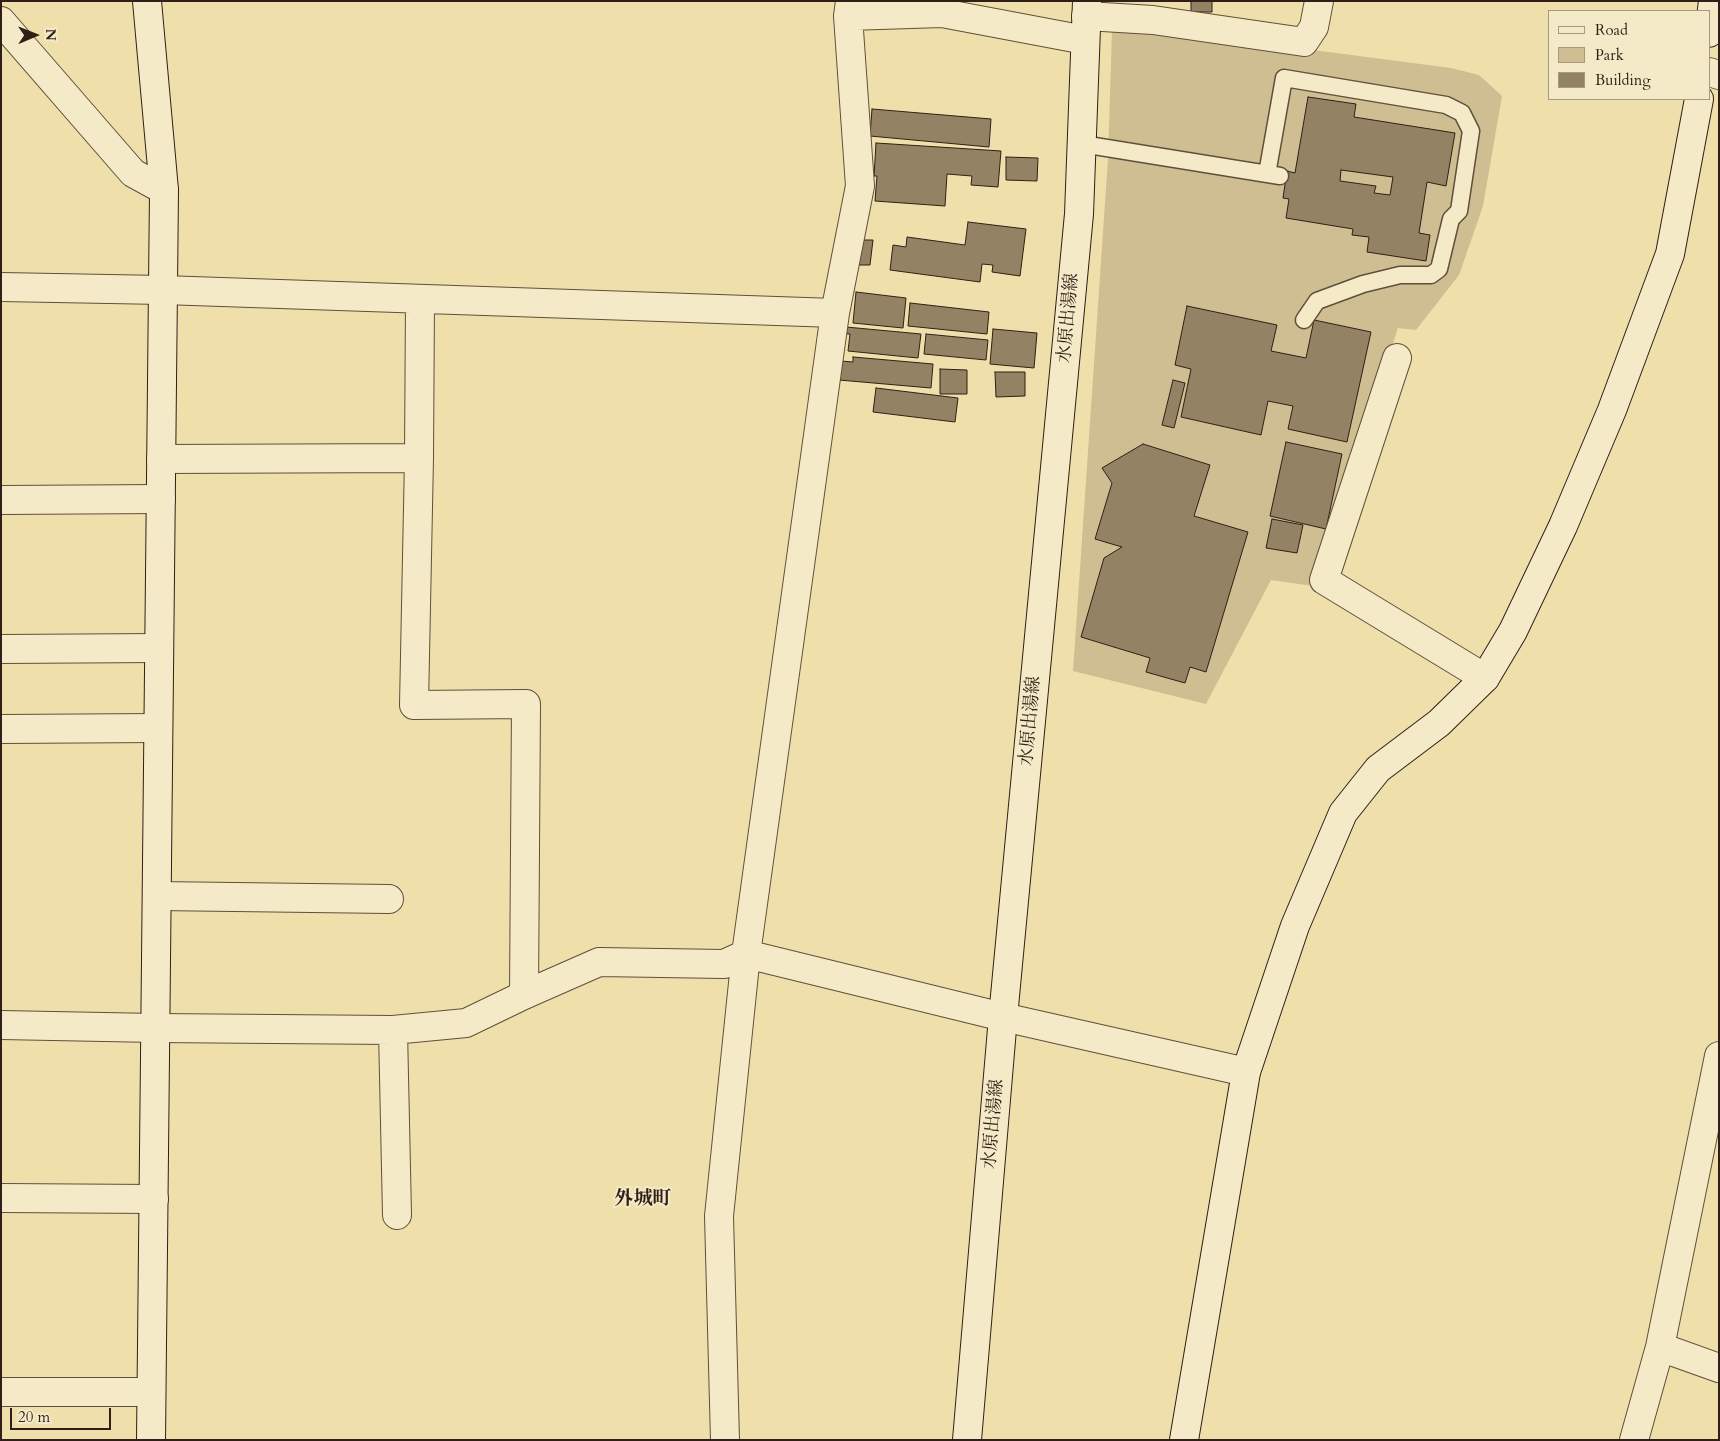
<!DOCTYPE html>
<meta charset="utf-8">
<style>
body{margin:0}
#map{position:relative;width:1720px;height:1441px;overflow:hidden;background:#efdfaa;font-family:Cardo,serif}
canvas{display:block}
.frame{position:absolute;inset:0;border:2px solid #2f1f18;pointer-events:none}
.legend{position:absolute;left:1548px;top:10px;width:162px;height:90px;box-sizing:border-box;background:#f5eac8;border:1px solid #a69982;margin:0;padding:6px 9px;list-style:none;font-size:15px;color:#2f1f18}
.legend li{display:flex;align-items:center;gap:10px;height:25px}
.legend b{width:25px;border:1px solid #a69982}
.north{position:absolute;left:10px;top:10px;width:50px;height:50px;-webkit-text-stroke:4px #f5eac8;paint-order:stroke;rotate:89deg;font-size:14px;font-weight:700;line-height:20px;text-align:center;color:#2f1f18}
.north::after{content:'';display:block;margin:auto;width:18px;height:22px;background:#2f1f18;clip-path:polygon(50% 0,100% 100%,50% 72%,0 100%)}
.scale{position:absolute;left:10px;top:1408px;width:101px;height:22px;box-sizing:border-box;border:2px solid #2f1f18;border-top:0;padding-left:6px;font-size:15px;line-height:18px;white-space:nowrap;color:#2f1f18;-webkit-text-stroke:4px #f5eac8;paint-order:stroke}
</style>
<div id="map">
<canvas width="1720" height="1441"></canvas>
<div class="frame"></div>
<ul class="legend">
<li><b style="height:6px;background:#f5eac8"></b>Road</li>
<li><b style="height:14px;background:#cebe91"></b>Park</li>
<li><b style="height:14px;background:#938364"></b>Building</li>
</ul>
<div class="north">N</div>
<div class="scale">20 m</div>
</div>
<script>
const context = document.querySelector('canvas').getContext('2d');
context.lineJoin = 'round';
function paint(path, color) { context.fillStyle = color; context.fill(path, 'evenodd'); }
const poly = rows => new Path2D(rows.map(r => 'M' + r).join(''));
function trace(path, color, width, dash) { context.strokeStyle = color; context.lineWidth = width; context.lineCap = dash ? 'butt' : 'round'; context.setLineDash(dash || []); context.stroke(path); }
function drawText(font, color, halo, rows, align = 'center') {
  context.font = font + ' Cardo,"Noto Serif JP",serif'; context.lineWidth = 4; context.setLineDash([]); context.textBaseline = 'middle'; context.strokeStyle = halo; context.fillStyle = color; for (const [text, x, y, turn = 0] of rows) {
    context.save(); context.translate(x, y); context.rotate((+turn || 0) * Math.PI / 180); context.textAlign = isNaN(turn) ? turn : align; if (halo) context.strokeText(text, 0, 0); context.fillText(text, 0, 0); context.restore();
  }
}
paint(poly([
 [1144,28,1451,68,1479,75,1502,96,1483,206,1459,275,1416,330,1398,328,1313,586,1271,580,1206,704,1073,671,1108,159,1112,30]
]), '#cebe91');
const building = poly([
 [1191,1,1212,1,1212,12,1191,12,1191,1],
 [1308,97,1356,104,1354,117,1455,133,1446,186,1427,182,1419,233,1430,235,1426,261,1367,252,1369,237,1352,235,1353,229,1286,218,1289,199,1283,198,1287,171,1295,173,1308,97],
 [1341,170,1393,177,1390,195,1374,193,1376,186,1340,181,1341,170],
 [872,109,991,119,989,147,870,136,872,109],
 [876,143,1001,151,998,187,971,185,972,176,947,174,945,206,875,201,877,176,874,176,876,143],
 [1006,157,1038,158,1037,181,1006,180,1006,157],
 [968,222,1026,229,1020,276,992,272,993,265,982,264,980,282,890,270,893,245,906,247,907,237,965,245,968,222],
 [859,240,873,240,870,265,857,265,859,240],
 [856,292,906,298,903,328,853,323,856,292],
 [910,303,989,312,987,334,908,326,910,303],
 [1187,306,1277,325,1271,351,1306,358,1314,320,1371,332,1347,442,1288,429,1293,406,1268,401,1261,435,1181,417,1191,369,1175,365,1187,306],
 [846,327,921,334,918,358,848,351,850,334,845,334,846,327],
 [993,329,1037,333,1034,368,990,364,993,329],
 [926,334,988,340,986,360,924,354,926,334],
 [853,357,933,364,931,388,839,380,841,361,853,362,853,357],
 [940,369,967,370,967,394,940,394,940,369],
 [995,372,1025,372,1025,396,996,397,995,372],
 [1173,380,1185,383,1174,428,1162,425,1173,380],
 [876,388,958,398,955,422,873,412,876,388],
 [1286,442,1342,454,1326,529,1270,516,1286,442],
 [1143,444,1210,465,1194,516,1248,532,1206,672,1190,667,1185,683,1146,672,1150,658,1081,637,1104,558,1122,547,1095,539,1112,483,1102,468,1143,444],
 [1272,519,1303,525,1297,553,1266,548,1272,519]
]);
paint(building, '#938364');
trace(building, '#2f1f18', 1);
const lane = poly([
 [1082,144,1280,176],
 [1267,174,1284,78,1446,105,1462,113,1471,131,1459,211,1451,219,1439,269,1431,275,1400,275,1363,284,1317,301,1304,320]
]);
const street = poly([
 [848,16,942,13,1085,40],
 [1086,16,1153,20,1304,42,1314,27,1319,1],
 [1,21,133,173,164,190],
 [1709,72,1719,75],
 [1,287,163,290,835,313],
 [420,299,419,458,414,705,526,704,524,995],
 [1397,358,1324,580,1485,678],
 [161,459,419,458],
 [1,500,161,499],
 [1,649,159,648],
 [1,729,158,728],
 [157,896,389,899],
 [1,1025,156,1028,393,1030,466,1023,524,995,599,962,724,964,746,954,1003,1017,1246,1072],
 [393,1030,397,1215],
 [1,1198,154,1199],
 [1660,1347,1719,1368],
 [1,1392,151,1392],
 [725,1440,719,1216,746,954,835,313,860,186,848,16,850,1],
 [1634,1440,1660,1347,1719,1056]
]);
const secondary = poly([
 [147,1,164,190,151,1440],
 [1709,33,1713,1],
 [967,1440,1003,1017,1079,214,1087,1],
 [1184,1440,1246,1072,1295,926,1343,813,1378,769,1439,723,1485,678,1513,631,1563,526,1612,410,1670,254,1699,99]
]);
trace(lane, '#5f4f3c', 19);
trace(street, '#5f4f3c', 30);
trace(secondary, '#2f1f18', 30);
trace(lane, '#f5eac8', 16);
trace(street, '#f5eac8', 28);
trace(secondary, '#f5eac8', 28);
drawText('18px', '#2f1f18', '#f5eac8', [
 ["水原出湯線",1069,318,-85],
 ["水原出湯線",1031,721,-85],
 ["水原出湯線",994,1124,-85]
]);
drawText('bold 19px', '#2f1f18', '#f5eac8', [
 ["外城町",643,1200]
]);
</script>
